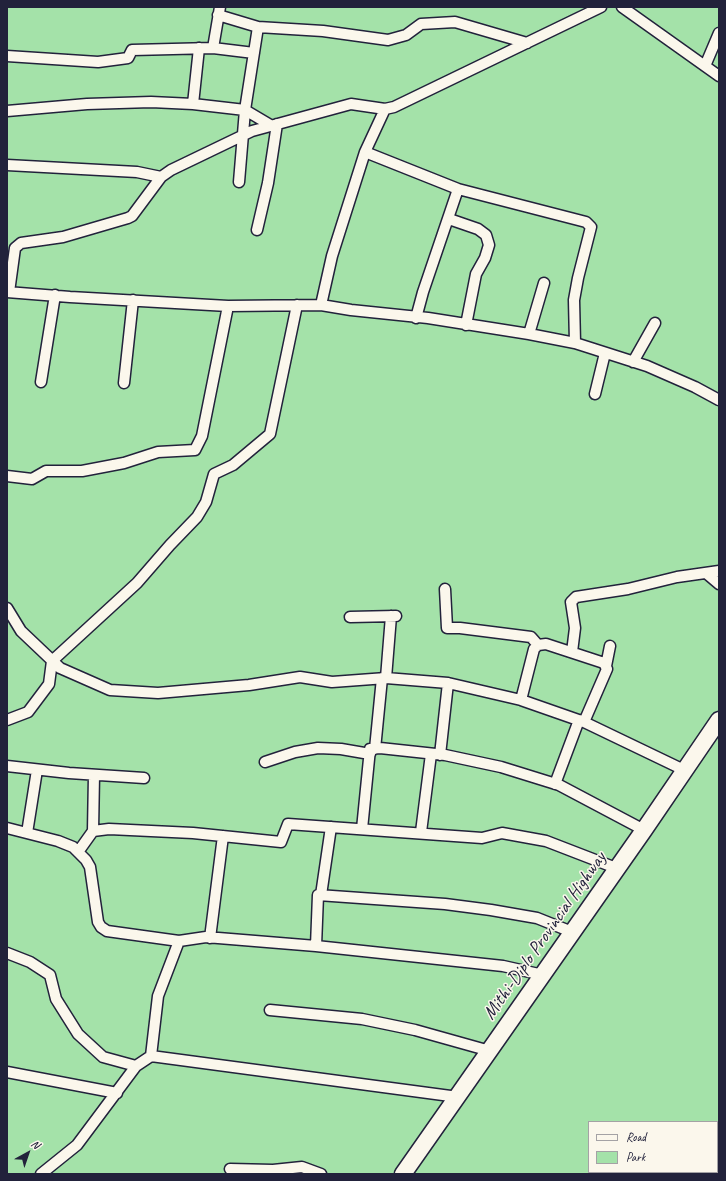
<!DOCTYPE html>
<style>
body{margin:0}
#map{position:relative;width:726px;height:1181px;overflow:hidden;background:#f0ebec;font-family:Caveat,sans-serif}
canvas{display:block}
.frame{position:absolute;inset:0;border:8px solid #22223b;pointer-events:none}
.legend{position:absolute;left:588px;top:1121px;width:130px;height:52px;box-sizing:border-box;background:#fbf7ec;border:1px solid #a4a2a5;margin:0;padding:5px 7px;list-style:none;font-size:12px;color:#22223b}
.legend li{display:flex;align-items:center;gap:8px;height:20px}
.legend b{width:20px;border:1px solid #a4a2a5}
.north{position:absolute;left:8px;top:1133px;width:40px;height:40px;-webkit-text-stroke:3px #fbf7ec;paint-order:stroke;rotate:40deg;font-size:11px;font-weight:700;line-height:16px;text-align:center;color:#22223b}
.north::after{content:'';display:block;margin:auto;width:14px;height:18px;background:#22223b;clip-path:polygon(50% 0,100% 100%,50% 72%,0 100%)}
</style>
<div id="map">
<canvas width="726" height="1181"></canvas>
<div class="frame"></div>
<ul class="legend">
<li><b style="height:5px;background:#fbf7ec"></b>Road</li>
<li><b style="height:11px;background:#a4e2a9"></b>Park</li>
</ul>
<div class="north">N</div>
</div>
<script>
const context = document.querySelector('canvas').getContext('2d');
context.lineJoin = 'round';
function paint(path, color) { context.fillStyle = color; context.fill(path, 'evenodd'); }
const poly = rows => new Path2D(rows.map(r => 'M' + r).join(''));
function trace(path, color, width, dash) { context.strokeStyle = color; context.lineWidth = width; context.lineCap = dash ? 'butt' : 'round'; context.setLineDash(dash || []); context.stroke(path); }
function drawText(font, color, halo, rows, align = 'center') {
  context.font = font + ' Caveat,sans-serif'; context.lineWidth = 3; context.setLineDash([]); context.textBaseline = 'middle'; context.strokeStyle = halo; context.fillStyle = color; for (const [text, x, y, turn = 0] of rows) {
    context.save(); context.translate(x, y); context.rotate((+turn || 0) * Math.PI / 180); context.textAlign = isNaN(turn) ? turn : align; if (halo) context.strokeText(text, 0, 0); context.fillText(text, 0, 0); context.restore();
  }
}
paint(poly([
 [7,7,719,7,719,1174,7,1174],
 [589,1122,717,1122,717,1172,589,1172]
]), '#a4e2a9');
const street = poly([
 [622,7,719,76],
 [218,15,258,27,323,31,388,40,406,35,421,24,455,22,527,43],
 [213,48,220,7],
 [7,56,98,62,128,58,132,50,213,48,254,53],
 [705,66,719,33],
 [193,104,199,48],
 [7,111,87,104,151,102,193,104,245,110,272,126],
 [365,152,458,189,586,222,591,227,578,278,574,300,575,343],
 [7,165,137,172,161,177],
 [239,182,245,110,258,27],
 [449,219,478,229,486,235,489,245,485,258,476,274,466,325],
 [257,230,268,183,277,124],
 [7,292,70,297,228,306,321,305,351,310,428,318,529,334,575,343,647,366,695,387,719,400],
 [9,292,15,248,21,243,63,237,128,218,132,216,161,177,171,170,252,131,351,104,385,109,394,107,601,7],
 [321,305,332,256,365,152,385,109],
 [416,318,423,292,458,189],
 [529,334,544,283],
 [633,362,655,323],
 [41,382,55,295],
 [124,383,133,300],
 [595,394,605,353],
 [7,476,32,479,46,471,82,471,124,463,158,452,195,450,202,436,228,306],
 [706,573,719,584],
 [445,589,447,628,460,628,531,637,538,645],
 [7,608,21,631,60,668,110,690,158,693,249,685,300,677,332,682,386,678,448,683,521,700,584,722,684,770],
 [350,617,396,616],
 [572,652,575,628,571,602,576,597,628,589,677,577,719,571],
 [606,666,610,646],
 [386,678,391,616],
 [521,700,534,649,538,645,546,644,604,663,607,669,584,722],
 [7,720,28,712,49,684,52,661,137,583,170,545,197,517,206,502,214,474,233,465,270,434,297,305],
 [375,749,382,678],
 [440,755,448,683],
 [265,762,295,752,318,748,341,749,370,754],
 [7,766,69,773,144,778],
 [555,784,579,720],
 [7,828,58,841,73,847,86,860,90,867,98,922,101,927,107,931,179,941,206,937,316,946,503,966,543,975],
 [362,829,370,749,380,748,445,755,501,767,559,785,644,830],
 [93,831,94,775],
 [421,832,431,754],
 [27,833,37,770],
 [78,852,93,831,109,829,193,833,281,842,288,824,482,838,502,833,546,841,616,868],
 [321,895,331,827],
 [210,938,223,836],
 [316,946,318,895,445,904,491,910,537,918,572,932],
 [7,953,30,962,50,975,56,999,78,1034,103,1057,136,1066],
 [270,1010,362,1019,415,1030,490,1051],
 [151,1056,158,996,179,941],
 [7,1072,117,1093],
 [230,1169,273,1170,302,1167,321,1174],
 [41,1174,77,1145,136,1066,151,1056,458,1097]
]);
const primary = poly([
 [403,1174,644,830,719,720]
]);
trace(street, '#22223b', 13);
trace(primary, '#22223b', 19);
trace(street, '#fbf7ec', 10);
trace(primary, '#fbf7ec', 16);
drawText('19px', '#22223b', '#fbf7ec', [
 ["Mithi-Diplo Provincial Highway",545,936,-55]
]);
</script>
